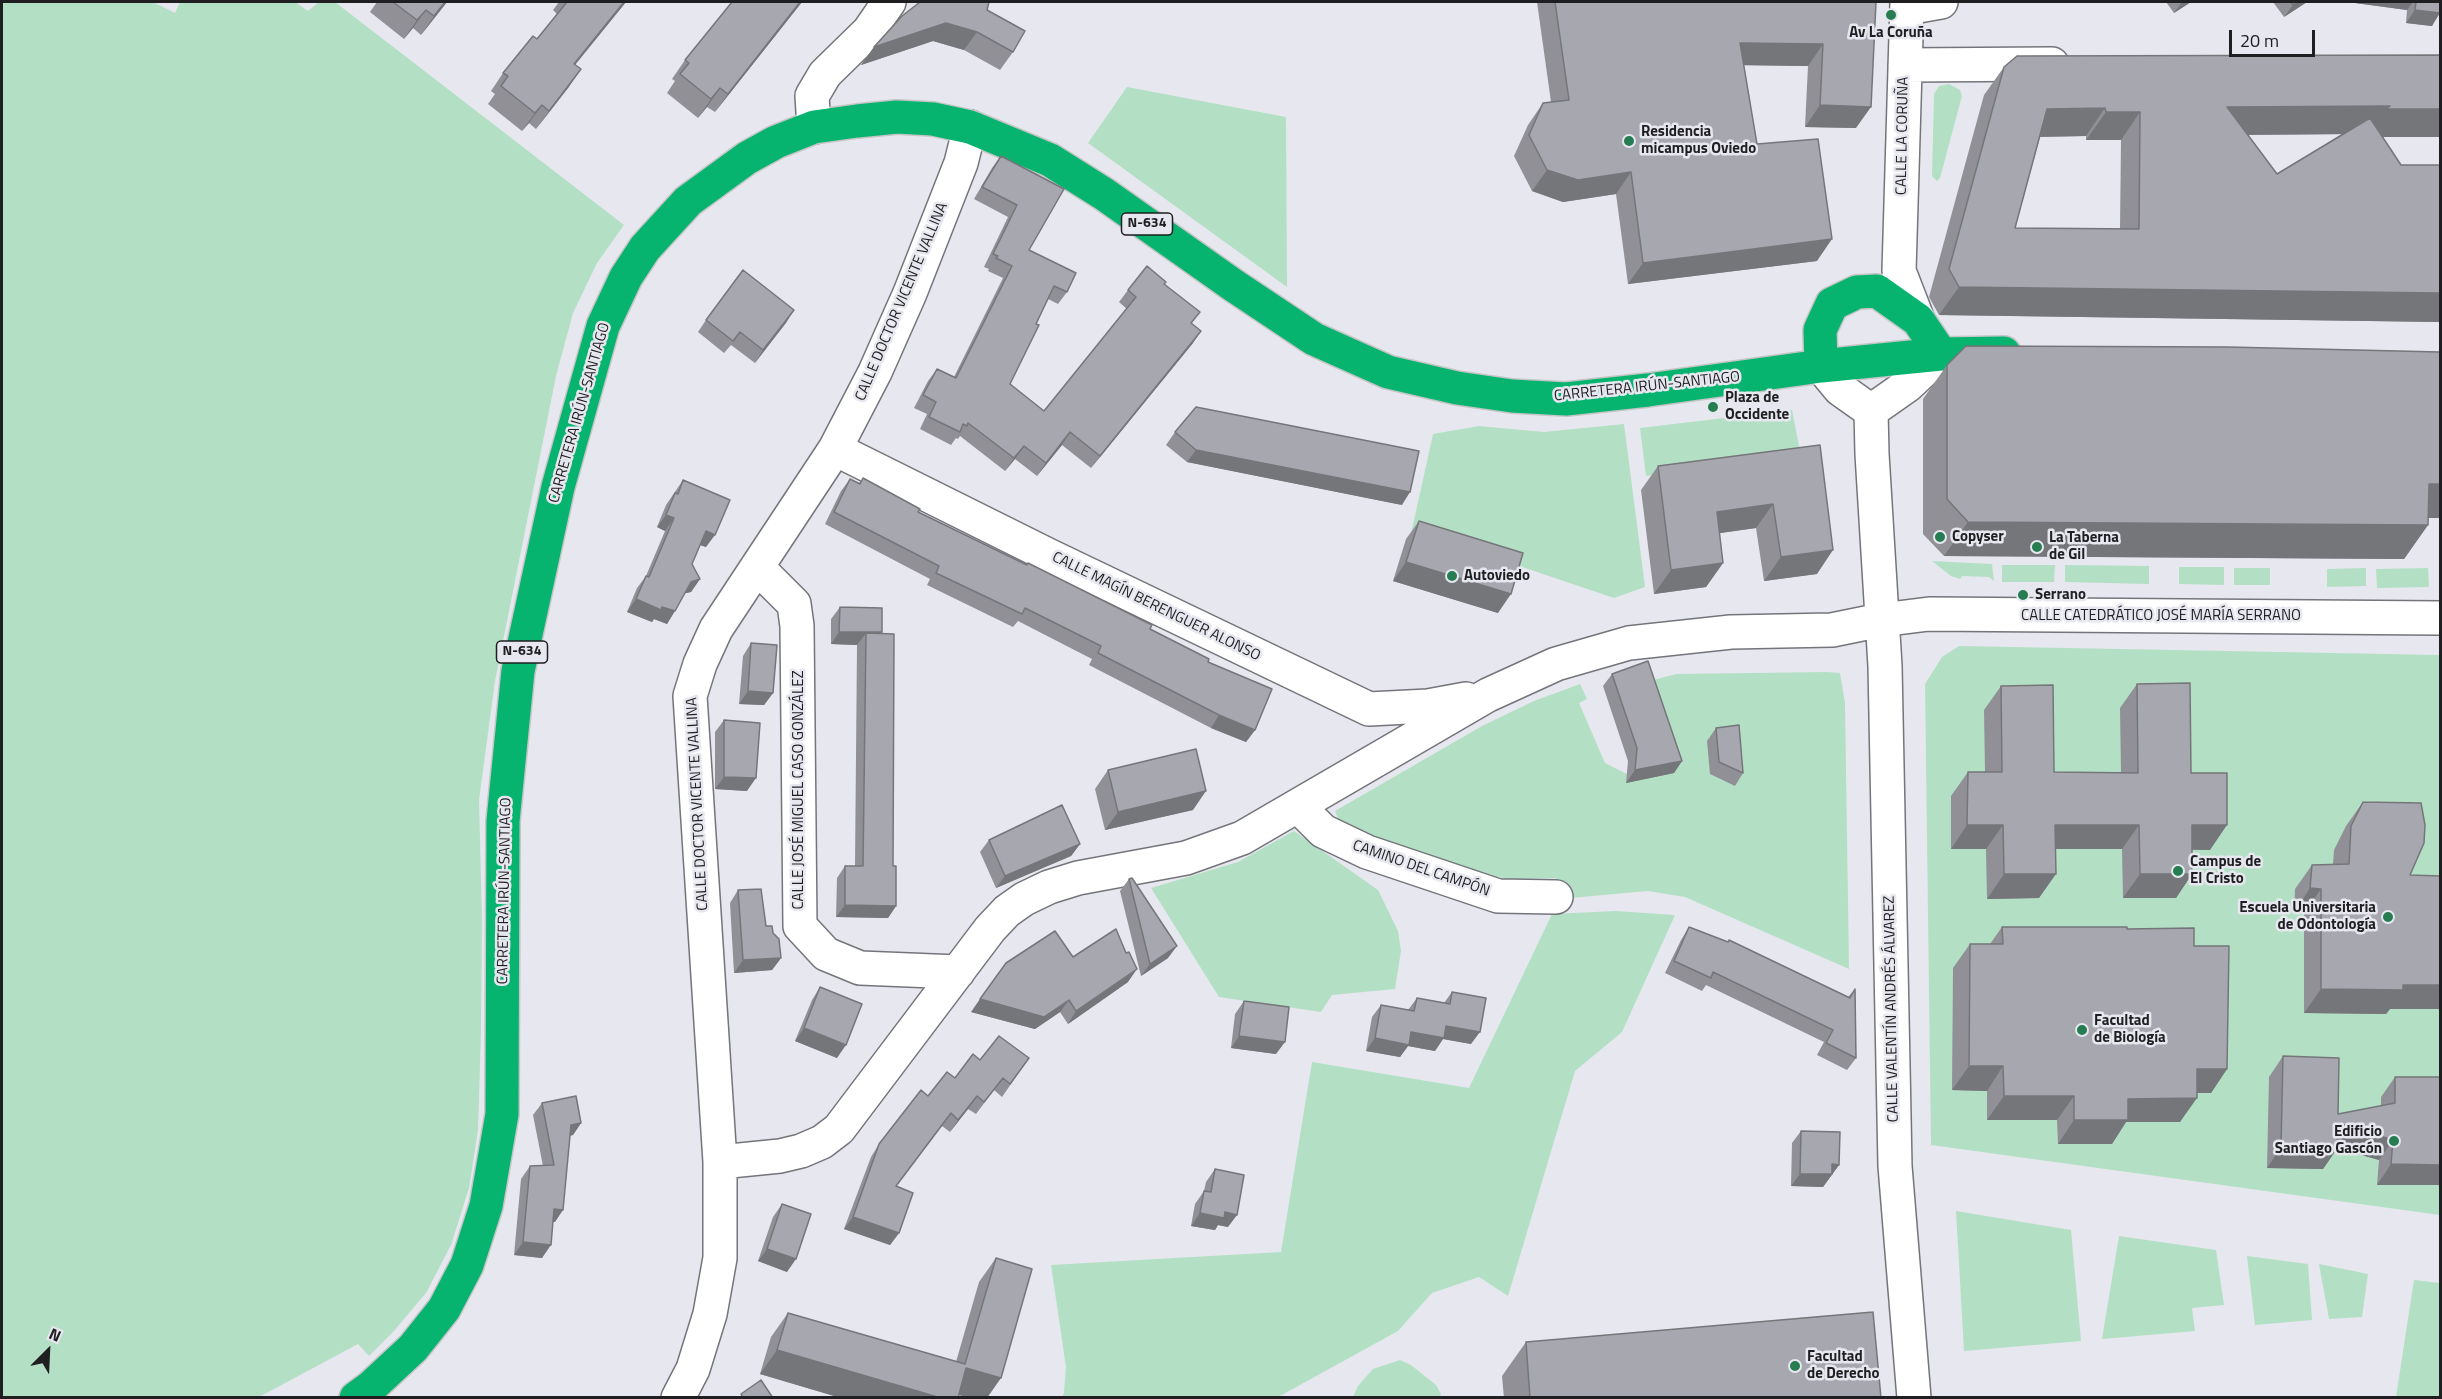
<!DOCTYPE html>
<meta charset="utf-8">
<style>
body{margin:0}
#map{position:relative;width:2442px;height:1399px;overflow:hidden;background:#e7e7ef;font-family:"Titillium Web",sans-serif}
canvas{display:block}
.frame{position:absolute;inset:0;border:3px solid #1f1f22;pointer-events:none}
.north{position:absolute;left:18px;top:1321px;width:60px;height:60px;-webkit-text-stroke:4px #e7e7ef;paint-order:stroke;rotate:24deg;font-size:16px;font-weight:700;line-height:24px;text-align:center;color:#1f1f22}
.north::after{content:'';display:block;margin:auto;width:21px;height:27px;background:#1f1f22;clip-path:polygon(50% 0,100% 100%,50% 72%,0 100%)}
.scale{position:absolute;left:2229px;top:30px;width:86px;height:27px;box-sizing:border-box;border:3px solid #1f1f22;border-top:0;padding-left:8px;font-size:18px;line-height:21px;white-space:nowrap;color:#1f1f22;-webkit-text-stroke:4px #e7e7ef;paint-order:stroke}
</style>
<div id="map">
<canvas width="2442" height="1399"></canvas>
<div class="frame"></div>
<div class="north">N</div>
<div class="scale">20 m</div>
</div>
<script>
const context = document.querySelector('canvas').getContext('2d');
context.lineJoin = 'round';
function paint(path, color) { context.fillStyle = color; context.fill(path, 'evenodd'); }
const poly = rows => new Path2D(rows.map(r => 'M' + r).join(''));
function trace(path, color, width, dash) { context.strokeStyle = color; context.lineWidth = width; context.lineCap = dash ? 'butt' : 'round'; context.setLineDash(dash || []); context.stroke(path); }
function drawText(font, color, halo, rows, align = 'center') {
  context.font = font + ' "Titillium Web",sans-serif'; context.lineWidth = 5; context.setLineDash([]); context.textBaseline = 'middle'; context.strokeStyle = halo; context.fillStyle = color; for (const [text, x, y, turn = 0] of rows) {
    context.save(); context.translate(x, y); context.rotate((+turn || 0) * Math.PI / 180); context.textAlign = isNaN(turn) ? turn : align; if (halo) context.strokeText(text, 0, 0); context.fillText(text, 0, 0); context.restore();
  }
}
paint(poly([
 [2,2,153,2,175,13,180,2,295,2,308,11,319,2,335,2,624,225,597,263,573,313,556,376,495,681,479,800,482,919,481,1032,478,1130,469,1188,451,1245,426,1293,393,1332,369,1356,358,1344,259,1397,2,1397],
 [1949,84,1960,90,1962,96,1940,178,1937,181,1932,176,1934,94,1939,86],
 [1127,87,1286,117,1287,287,1088,143],
 [1792,410,1801,456,1646,476,1640,428],
 [1624,424,1645,587,1614,598,1466,548,1411,534,1433,434,1479,426,1544,432],
 [1932,561,1992,564,1994,581,1989,577,1962,576,1960,579,1951,576],
 [2002,565,2055,565,2054,582,2002,582],
 [2065,565,2149,566,2149,584,2065,582],
 [2179,567,2224,567,2224,585,2179,584],
 [2234,568,2270,568,2270,585,2234,585],
 [2366,568,2366,586,2327,587,2327,569],
 [2428,568,2429,587,2377,588,2376,569],
 [1959,646,2440,655,2440,1215,1931,1145,1925,684,1942,657],
 [1827,672,1840,673,1845,703,1849,969,1685,897,1648,891,1559,899,1556,878,1507,879,1462,867,1344,826,1339,821,1335,811,1482,726,1534,701,1580,684,1587,699,1579,703,1605,763,1627,774,1626,782,1642,683,1676,674],
 [1294,831,1378,890,1398,931,1401,951,1395,989,1332,995,1321,1012,1219,997,1151,888,1238,862],
 [1616,911,1675,915,1622,1032,1575,1071,1508,1296,1479,1277,1432,1293,1398,1331,1278,1397,1062,1397,1064,1393,1066,1367,1051,1265,1281,1252,1312,1062,1469,1088,1552,914],
 [1956,1211,2071,1230,2081,1341,1964,1351],
 [2119,1236,2216,1250,2224,1305,2192,1308,2195,1331,2102,1339],
 [2247,1256,2308,1264,2312,1320,2255,1325],
 [2319,1264,2368,1274,2362,1317,2329,1319],
 [2414,1280,2440,1283,2440,1397,2396,1397],
 [1400,1360,1411,1365,1436,1385,1441,1394,1440,1397,1353,1397,1358,1386,1373,1369]
]), '#b3e0c4');
const minor = poly([
 [1907,2,1899,271,1918,320],
 [1907,8,1941,2],
 [1905,65,2052,64],
 [814,127,812,96,825,74,869,31,889,2],
 [1821,366,1840,389,1871,411],
 [1871,411,1872,454,1885,666,1895,1166,1914,1398],
 [1871,411,1908,385,1941,354],
 [835,449,1050,556,1369,709,1428,706,1466,699],
 [757,567,794,604,797,626,800,926,826,954,860,968,958,972],
 [1299,807,1323,831,1367,852,1498,896,1556,897],
 [720,1162,780,1156,801,1151,822,1142,839,1129,990,929,1007,911,1024,899,1049,887,1078,878,1186,858,1242,838,1488,695,1556,664,1629,643,1731,632,1832,630,1881,620,1929,614,2440,618],
 [678,1398,693,1369,710,1314,720,1258,720,1162,690,696,700,664,716,629,835,449,875,372,910,293,961,163,970,127]
]);
const highway = poly([
 [1821,366,1820,330,1832,304,1857,292,1877,291,1918,320,1941,354],
 [356,1398,371,1387,413,1348,444,1309,467,1265,486,1206,502,1114,503,821,518,671,558,487,603,326,626,277,645,248,688,201,747,158,776,142,814,127,857,121,897,117,933,119,970,127,1050,160,1104,194,1233,285,1314,339,1388,372,1457,388,1512,396,1566,399,1648,390,1821,366,1941,354,2004,353]
]);
trace(minor, '#74747b', 36);
trace(highway, '#c5c5c6', 36);
trace(minor, '#fff', 33);
trace(highway, '#07b46f', 33);
paint(poly([
 [377,2,447,2,421,35,413,28,404,39,370,12],
 [559,2,626,2,575,65,581,69,568,88,536,129,529,123,522,131,488,104,495,94,491,91,503,73,537,39,557,14,553,10],
 [732,2,802,2,715,112,707,107,698,118,667,93,675,81,672,79,685,60],
 [1537,2,1876,2,1856,128,1805,127,1808,66,1744,65,1757,144,1817,261,1628,284,1616,194,1563,202,1532,191,1514,156,1528,125,1543,103,1551,102],
 [2166,2,2191,2,2174,13],
 [2273,2,2307,2,2284,17],
 [2355,2,2440,2,2432,26,2406,23,2407,10,2355,3],
 [987,10,1013,52,1000,70,964,50,933,41,861,65,874,47],
 [2440,55,2440,137,2383,137,2401,165,2440,165,2440,322,1939,315,1929,297,1984,95,2004,67],
 [2342,134,2277,174,2248,135],
 [2086,136,2086,140,2121,140,2120,229,2015,228,2040,137],
 [1001,156,1064,189,1029,250,1067,292,1058,304,1048,299,1036,324,1010,384,1044,411,1127,309,1119,302,1128,290,1164,285,1192,323,1193,343,1091,468,1062,445,1037,476,1015,459,1005,471,960,436,958,439,956,438,951,445,920,429,927,414,914,408,928,381,937,369,954,377,1003,278,988,271,989,269,984,267,1008,217,974,199,992,168],
 [794,310,755,363,731,345,724,353,698,332,706,320],
 [2440,352,2440,518,2428,518,2428,525,2404,559,1944,556,1923,534,1923,399,1947,365],
 [1175,432,1402,505,1187,462,1166,445],
 [1820,445,1817,574,1764,581,1756,528,1719,533,1723,563,1706,587,1654,594,1641,490,1658,466],
 [863,478,918,512,1026,565,1028,563,1208,662,1255,730,1246,742,1211,728,1089,665,1092,659,1018,621,1013,627,927,585,930,579,825,524,841,491,850,479,859,483],
 [683,480,706,547,700,545,692,564,700,579,691,592,685,593,667,624,654,619,652,622,627,612,637,588,646,576,665,531,657,527,666,505],
 [1419,521,1498,613,1393,581,1406,539],
 [840,607,882,632,881,634,893,866,896,906,888,918,836,917,837,878,845,866,855,866,857,645,831,644,831,619],
 [751,643,773,693,764,705,739,704,743,656],
 [1612,674,1682,761,1674,773,1626,783,1628,761,1603,686],
 [2137,684,2191,773,2210,850,2192,850,2192,874,2176,898,2123,898,2122,849,2056,849,2039,898,1987,899,1986,849,1951,849,1951,796,1968,772,1985,772,1984,710,2001,686,2054,772,2121,772,2120,708],
 [724,720,747,791,715,789,715,732],
 [1716,728,1743,773,1735,786,1710,774,1707,741],
 [1108,770,1193,810,1105,830,1095,789],
 [2363,802,2410,875,2440,1009,2390,1009,2386,1014,2304,1013,2304,913,2294,913,2295,889,2312,865,2333,864,2334,850,2346,826],
 [989,840,1080,844,1071,856,996,888,980,852],
 [1129,879,1168,958,1141,976,1120,891],
 [738,890,766,926,781,958,772,970,734,973,730,903],
 [1689,927,1728,942,1729,940,1848,997,1855,989,1856,1058,1847,1070,1817,1055,1824,1042,1706,985,1702,991,1665,973,1681,940],
 [2002,927,2127,929,2194,946,2227,1069,2211,1093,2197,1093,2180,1122,2126,1122,2112,1144,2058,1144,2057,1120,1987,1120,1987,1091,1952,1090,1953,968,1970,944,1990,944],
 [1073,957,1128,982,1068,1024,1060,1012,1035,1029,971,1012],
 [820,987,837,1058,795,1041,812,1000],
 [1452,992,1471,1044,1443,1039,1435,1051,1408,1046,1400,1057,1366,1051,1372,1017,1381,1005,1408,1010,1417,998,1444,1003],
 [1244,1001,1276,1054,1231,1048,1235,1014],
 [2283,1056,2338,1114,2381,1106,2381,1097,2395,1077,2440,1185,2377,1185,2379,1160,2337,1148,2323,1169,2267,1168,2269,1077],
 [1029,1058,1002,1097,994,1090,976,1114,968,1109,950,1132,942,1126,896,1187,899,1233,890,1245,844,1229,871,1157,879,1144,928,1096,980,1060],
 [542,1103,581,1123,573,1135,570,1136,555,1222,553,1222,542,1258,514,1255,521,1179,530,1166,543,1166,533,1115],
 [1801,1131,1839,1165,1823,1187,1791,1186,1792,1143],
 [1215,1169,1228,1227,1218,1225,1215,1230,1191,1226,1195,1204,1204,1191,1206,1182],
 [782,1204,787,1272,758,1261,773,1217],
 [996,1258,987,1398,969,1398,959,1395,958,1398,841,1398,760,1374,771,1337,788,1313,956,1362,979,1282],
 [1526,1342,1881,1398,1504,1398,1502,1376]
]), '#909096');
paint(poly([
 [445,2,447,2,421,35,434,16],
 [624,2,626,2,561,82,574,64],
 [800,2,802,2,715,112,728,94],
 [2182,2,2191,2,2174,13],
 [2298,2,2307,2,2284,17,2293,5],
 [2356,2,2413,2,2407,10,2355,3],
 [426,10,413,28,404,39,417,20],
 [2415,10,2440,13,2432,26,2406,23],
 [946,23,977,32,964,50,933,41,861,65,874,47],
 [1740,43,1823,44,1808,66,1725,65],
 [581,69,568,88,536,129,549,111],
 [720,88,707,107,698,118,711,99],
 [542,105,529,123,522,131,535,113],
 [1820,105,1871,107,1856,128,1805,127],
 [2390,106,2440,109,2440,137,2365,137,2367,134,2208,135,2227,107],
 [2105,108,2086,136,2028,137,2047,109],
 [2106,112,2140,112,2121,140,2086,140],
 [1547,170,1631,172,1616,194,1563,202,1532,191],
 [1832,239,1817,261,1628,284,1643,263],
 [1959,287,2440,293,2440,322,1939,315],
 [794,310,786,323,755,363,763,350],
 [1201,331,1193,343,1091,468,1100,456],
 [1070,432,1062,445,1037,476,1046,463],
 [1024,446,1015,459,1005,471,1014,458],
 [1196,450,1410,492,1402,505,1187,462],
 [2429,484,2440,484,2440,518,2405,518],
 [1773,504,1756,528,1700,536,1717,512],
 [666,515,674,518,665,531,657,527],
 [1968,522,2428,525,2404,559,1944,556],
 [706,531,715,535,706,547,697,544],
 [1833,550,1817,574,1764,581,1781,557],
 [1406,562,1511,594,1498,613,1393,581],
 [1723,563,1706,587,1654,594,1671,570],
 [700,579,691,592,682,594,691,582],
 [636,599,675,611,667,624,654,619,652,622,627,612],
 [839,632,882,632,873,645,866,633,857,645,831,644],
 [748,691,773,693,764,705,739,704],
 [1219,715,1255,730,1246,742,1211,728],
 [1682,761,1674,773,1626,783,1635,770],
 [724,777,756,778,747,791,715,789],
 [1206,791,1193,810,1105,830,1118,812],
 [1967,825,2003,825,1986,849,1951,849],
 [2055,825,2139,825,2122,849,2038,849],
 [2192,825,2227,825,2210,850,2175,849],
 [1080,844,1071,856,996,888,1005,876],
 [2004,874,2056,874,2039,898,1987,899],
 [2140,874,2192,874,2176,898,2123,898],
 [2310,888,2321,889,2304,913,2294,913],
 [845,905,896,906,888,918,836,917],
 [1177,946,1168,958,1141,976,1150,964],
 [781,958,772,970,734,973,743,960],
 [1137,969,1128,982,1068,1024,1076,1011],
 [2403,985,2440,985,2440,1009,2390,1009,2386,1014,2304,1013,2321,989],
 [980,999,1069,1000,1060,1012,1035,1029,971,1012],
 [1446,1026,1480,1032,1471,1044,1443,1039,1435,1051,1408,1046,1400,1057,1366,1051,1375,1038],
 [804,1028,846,1045,837,1058,795,1041],
 [1239,1036,1285,1042,1276,1054,1231,1048],
 [1969,1066,2003,1066,1987,1091,1952,1090],
 [2197,1069,2227,1069,2211,1093,2180,1093],
 [977,1096,968,1109,950,1132,958,1120],
 [2004,1096,2074,1096,2057,1120,1987,1120],
 [2197,1098,2180,1122,2126,1122,2112,1144,2058,1144,2074,1120,2128,1099],
 [581,1123,573,1135,563,1137,571,1125],
 [2338,1123,2393,1140,2379,1160,2323,1144],
 [2281,1147,2337,1149,2323,1169,2267,1168],
 [1832,1164,1839,1165,1823,1187,1791,1186,1800,1174],
 [2391,1164,2440,1165,2440,1185,2377,1185],
 [554,1209,563,1210,555,1222,545,1221],
 [1225,1212,1237,1215,1228,1227,1218,1225,1215,1230,1191,1226,1200,1213],
 [853,1217,899,1233,890,1245,844,1229],
 [523,1242,551,1245,542,1258,514,1255],
 [767,1249,796,1259,787,1272,758,1261],
 [777,1350,941,1398,841,1398,760,1374],
 [966,1368,1001,1378,987,1398,969,1398,950,1392]
]), '#75767a');
const building = poly([
 [393,2,445,2,434,16,426,10,417,20,393,2],
 [567,2,624,2,574,64,581,69,549,111,542,105,535,113,501,86,508,76,503,73,533,36,537,39,567,2],
 [732,2,800,2,728,94,720,88,711,99,680,74,689,63,685,60,732,2],
 [920,2,989,2,987,10,1025,31,1013,52,977,32,946,23,874,47,902,16,920,2],
 [1555,2,1876,2,1871,107,1820,105,1823,44,1740,43,1757,144,1818,139,1832,239,1643,263,1631,172,1578,180,1547,170,1529,135,1543,103,1569,100,1555,2],
 [2291,2,2298,2,2293,5,2291,2],
 [2416,2,2440,2,2440,13,2415,10,2416,2],
 [2440,55,2440,109,2385,109,2390,106,2227,107,2277,174,2370,118,2401,165,2440,165,2440,293,1959,287,1949,269,2004,67,2017,56,2440,55],
 [2105,108,2106,112,2140,112,2139,229,2015,228,2047,109,2105,108],
 [1001,156,1064,189,1029,250,1076,273,1067,292,1054,286,1036,324,1039,325,1010,384,1044,411,1136,297,1128,290,1147,266,1166,282,1164,284,1200,312,1191,323,1201,331,1100,456,1070,432,1046,463,1024,446,1014,458,968,423,967,426,963,424,960,432,929,417,936,402,923,395,937,369,956,378,1012,266,996,258,998,256,993,254,1017,205,982,187,1001,156],
 [743,270,794,310,763,350,740,332,733,341,706,320,743,270],
 [1966,346,2228,347,2440,352,2440,484,2429,484,2428,525,1968,522,1947,499,1947,365,1966,346],
 [1196,407,1419,451,1410,492,1196,450,1175,432,1196,407],
 [1820,445,1833,550,1781,557,1773,504,1717,512,1723,563,1671,570,1658,466,1820,445],
 [863,478,920,509,918,512,1027,565,1028,563,1152,625,1150,629,1209,659,1208,662,1272,689,1255,730,1219,715,1098,653,1101,646,1025,608,1022,614,936,573,939,566,834,512,850,479,860,484,863,478],
 [683,480,730,500,715,535,706,531,692,564,700,579,691,582,675,611,662,607,661,610,636,599,646,576,649,577,674,518,666,515,675,493,678,494,683,480],
 [1419,521,1523,553,1511,594,1406,562,1419,521],
 [840,607,882,608,882,632,839,632,840,607],
 [866,633,894,634,893,866,896,866,896,906,845,905,845,866,863,866,866,633],
 [751,643,777,645,773,693,748,691,751,643],
 [1648,661,1682,761,1635,770,1637,748,1612,674,1648,661],
 [2190,683,2191,773,2227,773,2227,825,2192,825,2192,874,2140,874,2139,825,2055,825,2056,874,2004,874,2003,825,1967,825,1968,772,2002,772,2001,686,2053,685,2054,772,2138,773,2137,684,2190,683],
 [724,720,760,723,756,778,724,777,724,720],
 [1739,725,1743,773,1719,762,1716,728,1739,725],
 [1196,749,1206,791,1118,812,1108,770,1196,749],
 [2363,802,2421,803,2425,825,2424,843,2410,875,2440,876,2440,985,2403,985,2403,990,2321,989,2321,889,2310,888,2312,865,2349,864,2351,826,2363,802],
 [1062,805,1080,844,1005,876,989,840,1062,805],
 [1132,878,1177,946,1150,964,1129,879,1132,878],
 [761,889,766,926,772,926,773,933,779,939,781,958,743,960,738,890,761,889],
 [1689,927,1728,942,1729,940,1850,998,1855,989,1856,1058,1826,1043,1833,1030,1713,972,1711,978,1674,961,1689,927],
 [2002,927,2127,927,2127,929,2194,928,2194,946,2229,946,2227,1069,2197,1069,2197,1098,2128,1099,2128,1120,2074,1120,2074,1096,2004,1096,2003,1066,1969,1066,1970,944,2003,944,2002,927],
 [1116,929,1126,953,1129,952,1137,969,1076,1011,1069,1000,1044,1017,980,999,1006,963,1055,931,1073,957,1116,929],
 [820,987,862,1004,846,1045,804,1028,820,987],
 [1452,992,1486,998,1480,1032,1446,1026,1444,1038,1411,1032,1409,1045,1375,1038,1381,1005,1414,1011,1417,998,1450,1004,1452,992],
 [1244,1001,1289,1007,1285,1042,1239,1036,1244,1001],
 [999,1036,1029,1058,1010,1084,1003,1078,984,1102,977,1096,958,1120,951,1113,896,1186,913,1193,899,1233,853,1217,879,1144,921,1090,928,1096,947,1072,955,1078,973,1054,980,1060,999,1036],
 [2283,1056,2339,1058,2338,1114,2395,1103,2395,1077,2440,1077,2440,1165,2391,1164,2393,1140,2338,1123,2337,1149,2281,1147,2283,1056],
 [576,1096,581,1123,571,1125,563,1210,554,1209,551,1245,523,1242,530,1166,554,1165,542,1103,576,1096],
 [1801,1131,1840,1132,1839,1165,1832,1164,1832,1174,1800,1174,1801,1131],
 [1215,1169,1244,1175,1237,1215,1225,1212,1224,1218,1200,1213,1204,1191,1211,1192,1215,1169],
 [782,1204,811,1214,796,1259,767,1249,782,1204],
 [996,1258,1032,1269,1001,1378,966,1368,958,1398,941,1398,777,1350,788,1313,965,1364,996,1258],
 [1873,1312,1881,1398,1530,1398,1526,1342,1873,1312],
 [761,1380,773,1398,743,1398,741,1394,761,1380]
]);
paint(building, '#a7a8af');
trace(building, '#75767a', 1.5);
for (const [x, y, r, color] of [
 [1891,15,6,"#257d51"],
 [1629,141,6,"#257d51"],
 [1713,407,6,"#257d51"],
 [1940,537,6,"#257d51"],
 [2037,547,6,"#257d51"],
 [1452,576,6,"#257d51"],
 [2023,595,6,"#257d51"],
 [2178,871,6,"#257d51"],
 [2388,917,6,"#257d51"],
 [2082,1030,6,"#257d51"],
 [2394,1141,6,"#257d51"],
 [1795,1366,6,"#257d51"]
]) { const dot = new Path2D(); dot.arc(x, y, r, 0, 2 * Math.PI); context.fillStyle = color; context.fill(dot); trace(dot, '#e7e7ef', 2); }
for (const [x, y, w] of [
 [1147,224,51],
 [522,652,51]
]) { const box = new Path2D(); box.roundRect(x - w / 2, y - 11, w, 22, 4.5); context.fillStyle = '#e7e7ef'; context.fill(box); trace(box, '#1f1f22', 1.5); }
drawText('bold 14px', '#1f1f22', null, [
 ["N-634",1147,224],
 ["N-634",522,652]
]);
drawText('bold 15px', '#1f1f22', '#e7e7ef', [
 ["Av La Coruña",1891,33,"center"],
 ["Residencia",1641,132],
 ["micampus Oviedo",1641,149],
 ["Plaza de",1725,398],
 ["Occidente",1725,415],
 ["Copyser",1952,537],
 ["La Taberna",2049,538],
 ["de Gil",2049,555],
 ["Autoviedo",1464,576],
 ["Serrano",2035,595],
 ["Campus de",2190,862],
 ["El Cristo",2190,879],
 ["Escuela Universitaria",2376,908,"right"],
 ["de Odontología",2376,925,"right"],
 ["Facultad",2094,1021],
 ["de Biología",2094,1038],
 ["Edificio",2382,1132,"right"],
 ["Santiago Gascón",2382,1149,"right"],
 ["Facultad",1807,1357],
 ["de Derecho",1807,1374]
], 'left');
drawText('15px', '#1f1f22', '#e7e7ef', [
 ["CALLE LA CORUÑA",1903,136,-89],
 ["CALLE DOCTOR VICENTE VALLINA",902,302,-67],
 ["CARRETERA IRÚN-SANTIAGO",1647,387,-6],
 ["CARRETERA IRÚN-SANTIAGO",580,413,-74],
 ["CALLE MAGÍN BERENGUER ALONSO",1156,607,26],
 ["CALLE CATEDRÁTICO JOSÉ MARÍA SERRANO",2161,616],
 ["CALLE JOSÉ MIGUEL CASO GONZÁLEZ",799,790,-90],
 ["CALLE DOCTOR VICENTE VALLINA",698,804,-93],
 ["CAMINO DEL CAMPÓN",1421,869,19],
 ["CARRETERA IRÚN-SANTIAGO",505,891,-89],
 ["CALLE VALENTÍN ANDRÉS ÁLVAREZ",1892,1009,-91]
]);
</script>
